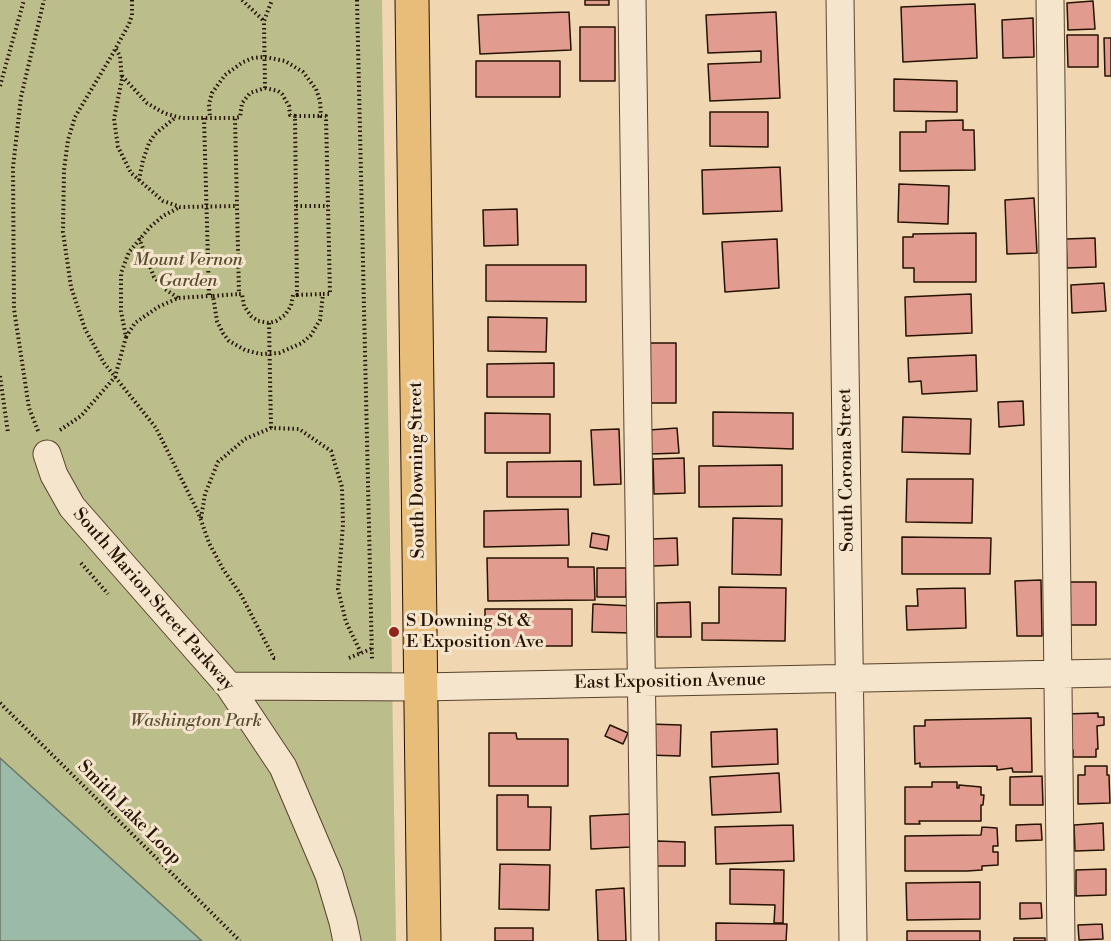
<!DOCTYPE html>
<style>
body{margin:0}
canvas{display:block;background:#f0d7b2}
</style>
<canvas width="1111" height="941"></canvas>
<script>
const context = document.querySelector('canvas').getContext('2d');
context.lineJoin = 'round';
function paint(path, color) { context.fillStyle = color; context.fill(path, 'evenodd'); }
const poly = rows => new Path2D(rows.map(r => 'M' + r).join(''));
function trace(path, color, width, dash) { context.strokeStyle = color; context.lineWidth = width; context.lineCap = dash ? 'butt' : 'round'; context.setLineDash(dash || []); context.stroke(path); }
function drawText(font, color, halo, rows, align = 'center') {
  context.font = font + ' "Libre Bodoni",serif'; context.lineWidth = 6; context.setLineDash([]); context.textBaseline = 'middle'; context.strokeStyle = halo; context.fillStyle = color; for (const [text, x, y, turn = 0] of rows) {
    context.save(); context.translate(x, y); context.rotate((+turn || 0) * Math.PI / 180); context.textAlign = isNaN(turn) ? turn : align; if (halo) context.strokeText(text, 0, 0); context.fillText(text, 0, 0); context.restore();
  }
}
paint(poly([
 [0,0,382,0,396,941,0,941]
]), '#bbbe8b');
const water = poly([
 [0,758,202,941,0,941,0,758]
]);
paint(water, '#9bbaa7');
trace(water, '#6c7764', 1.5);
const building = poly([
 [585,0,609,0,609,5,585,5,585,0],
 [1093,1,1095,29,1068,30,1067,3,1093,1],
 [975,4,977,58,903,62,901,7,975,4],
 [569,12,571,50,480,54,478,15,569,12],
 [776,12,780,98,710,101,708,64,761,62,761,51,708,53,706,15,776,12],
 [1033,18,1034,57,1003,58,1002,20,1033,18],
 [580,27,615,27,615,81,580,81,580,27],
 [1067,35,1098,35,1098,67,1068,67,1067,35],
 [1104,38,1111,38,1111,76,1105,76,1104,38],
 [476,61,560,61,560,97,476,97,476,61],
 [894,79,957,81,957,112,894,111,894,79],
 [710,112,768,112,768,147,710,146,710,112],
 [963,120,963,130,974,130,975,170,900,171,900,132,926,132,926,121,963,120],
 [780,167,782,211,703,214,702,170,780,167],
 [899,184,949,186,948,224,898,222,899,184],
 [1034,198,1037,253,1007,254,1005,200,1034,198],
 [517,209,518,245,484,246,483,210,517,209],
 [976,233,976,282,914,282,914,268,903,268,903,237,913,237,913,234,976,233],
 [1095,238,1096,267,1067,268,1066,239,1095,238],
 [777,239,779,288,725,292,722,242,777,239],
 [486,265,586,265,586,302,486,301,486,265],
 [1104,283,1106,311,1072,313,1071,285,1104,283],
 [971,294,972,333,906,336,905,297,971,294],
 [488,317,547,318,546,352,488,351,488,317],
 [647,343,676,343,676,403,647,403,647,343],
 [976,355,977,391,922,394,921,381,909,382,908,358,976,355],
 [554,363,554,397,487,397,487,364,554,363],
 [1023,401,1024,425,999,427,998,402,1023,401],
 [713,412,793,413,793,449,713,446,713,412],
 [485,413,550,414,550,453,485,453,485,413],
 [903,417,971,419,970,454,902,452,903,417],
 [677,428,679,453,651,454,649,430,677,428],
 [619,429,621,484,594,485,591,430,619,429],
 [684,458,685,493,654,494,653,459,684,458],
 [581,461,581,497,507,497,507,462,581,461],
 [782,465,782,506,699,507,699,466,782,465],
 [907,479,973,479,972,523,906,522,907,479],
 [568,509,569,545,484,547,484,511,568,509],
 [733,518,782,519,781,575,732,574,733,518],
 [592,533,609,536,607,550,590,547,592,533],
 [902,537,991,538,990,574,902,574,902,537],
 [677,538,678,565,653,566,652,539,677,538],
 [487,558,568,558,568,567,594,567,595,600,488,601,487,558],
 [597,568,626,568,626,597,597,597,597,568],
 [1041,580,1042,636,1017,636,1015,581,1041,580],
 [1069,582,1096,582,1096,625,1069,625,1069,582],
 [719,587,786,588,785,641,702,640,702,623,719,623,719,587],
 [965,588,966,628,907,630,906,606,918,606,917,589,965,588],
 [690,602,691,637,657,637,657,603,690,602],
 [593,604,633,606,632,633,592,632,593,604],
 [485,609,572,609,572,646,485,646,485,609],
 [1098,713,1098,717,1104,717,1104,725,1097,726,1098,749,1096,749,1096,757,1073,757,1073,750,1066,750,1065,714,1098,713],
 [1031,718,1032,772,1013,772,1012,768,997,770,997,766,920,767,920,763,915,764,914,726,925,726,925,720,1031,718],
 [648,724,681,725,680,756,647,755,648,724],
 [610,725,628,733,623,744,605,736,610,725],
 [777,729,778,764,712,767,711,732,777,729],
 [489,733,516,733,517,739,568,739,568,786,489,786,489,733],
 [1085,766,1107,766,1107,775,1109,775,1110,803,1078,804,1078,775,1085,775,1085,766],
 [779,773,781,812,712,815,710,777,779,773],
 [1042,776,1043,805,1010,805,1010,777,1042,776],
 [932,782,957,782,957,788,959,788,959,785,981,787,981,795,984,795,983,805,981,805,981,821,919,821,920,824,905,824,905,787,932,787,932,782],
 [497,795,528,795,528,807,551,807,550,850,497,850,497,795],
 [630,814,631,847,591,849,590,816,630,814],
 [1103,823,1104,850,1075,851,1074,825,1103,823],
 [1041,824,1042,840,1016,841,1016,825,1041,824],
 [793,825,794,861,716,864,715,827,793,825],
 [982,827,997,828,998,846,993,846,993,852,998,852,998,865,982,866,982,870,967,871,905,871,905,836,981,835,982,827],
 [657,841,685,842,685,866,657,866,657,841],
 [500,864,550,865,549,910,499,909,500,864],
 [730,869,784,870,783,923,774,923,775,905,730,904,730,869],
 [1106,869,1106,895,1076,896,1076,870,1106,869],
 [980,882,980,919,907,920,906,883,980,882],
 [624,888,626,941,598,941,596,890,624,888],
 [1020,903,1041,903,1042,918,1020,919,1020,903],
 [716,923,787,924,786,941,716,941,716,923],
 [1102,924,1103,939,1079,940,1078,925,1102,924],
 [495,928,533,928,533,941,495,941,495,928],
 [907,931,980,931,980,941,907,941,907,931],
 [1014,938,1045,938,1045,941,1014,941,1014,938]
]);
paint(building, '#e29c8f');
trace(building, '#251200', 1.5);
const minor = poly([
 [632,0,645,941],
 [840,0,853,941],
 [1050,0,1061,941],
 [47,454,54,475,72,507,229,686,283,767,329,875,343,922,347,941],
 [229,686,421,687,1111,673]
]);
const major = poly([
 [412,0,424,941]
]);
trace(minor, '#58432c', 29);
trace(major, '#251200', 35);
trace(poly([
 [132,0,132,15,129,24,112,55,75,117,68,140,64,170,63,232,71,287,85,329,104,363,156,428,198,512,209,543,223,569,241,595,274,658,276,658],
 [242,0,264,21],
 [357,0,372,659],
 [116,49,120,56,122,79,114,119,118,147,131,173,163,201,180,207,237,206],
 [122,76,147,103,164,113,181,118,235,118],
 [0,86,24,0],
 [265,88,278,91,282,94,289,106,290,115,295,116,297,295,293,295,291,306,285,315,276,321,269,323,258,321,251,316,244,306,242,294,239,294,235,118,240,117,242,103,250,93,265,88],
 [265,88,264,21,272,0],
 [295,116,321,116],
 [204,118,209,296,213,296,217,321,223,333,229,341,245,350,260,354,279,353,302,343,311,335,320,320,323,294,330,294,326,116,321,116,320,101,316,89,303,72,285,61,265,57,253,58,243,62,225,75,212,93,209,104,210,118],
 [139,180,143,160,149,143,155,134,176,117],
 [296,206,328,206],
 [139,238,154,277,165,289,178,298],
 [297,295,323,294],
 [213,296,239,294],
 [269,323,271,428],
 [126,337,135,323,158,307,178,298,209,296],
 [0,376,8,433],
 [60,430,81,416,115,377,126,337,121,311,121,273,129,252,150,227,163,216,180,207],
 [38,431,29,408,14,309,13,167,21,97,44,0],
 [201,518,205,494,218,462,245,439,271,428,299,429,331,451,342,487,343,524,338,589,346,622,361,653],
 [81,563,108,594],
 [349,658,373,648],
 [0,703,240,941]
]), '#251200', 4, [1.5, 3]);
trace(minor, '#f5e5cd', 27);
trace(major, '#e8bc79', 33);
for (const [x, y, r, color] of [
 [394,632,6,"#8f2418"]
]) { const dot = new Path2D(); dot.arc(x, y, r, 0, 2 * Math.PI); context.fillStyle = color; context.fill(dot); trace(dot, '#f5e5cd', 2); }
drawText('italic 18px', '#5a4e31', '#f5e5cd', [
 ["Mount Vernon",188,261],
 ["Garden",188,282],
 ["Washington Park",196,722]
]);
drawText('18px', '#251200', '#f5e5cd', [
 ["South Downing Street",418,470,-91],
 ["South Corona Street",847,470,-91],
 ["South Marion Street Parkway",153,600,49],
 ["East Exposition Avenue",670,682,-1],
 ["Smith Lake Loop",129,813,45]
]);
drawText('18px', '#251200', '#f5e5cd', [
 ["S Downing St &",406,622],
 ["E Exposition Ave",406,643]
], 'left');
</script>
